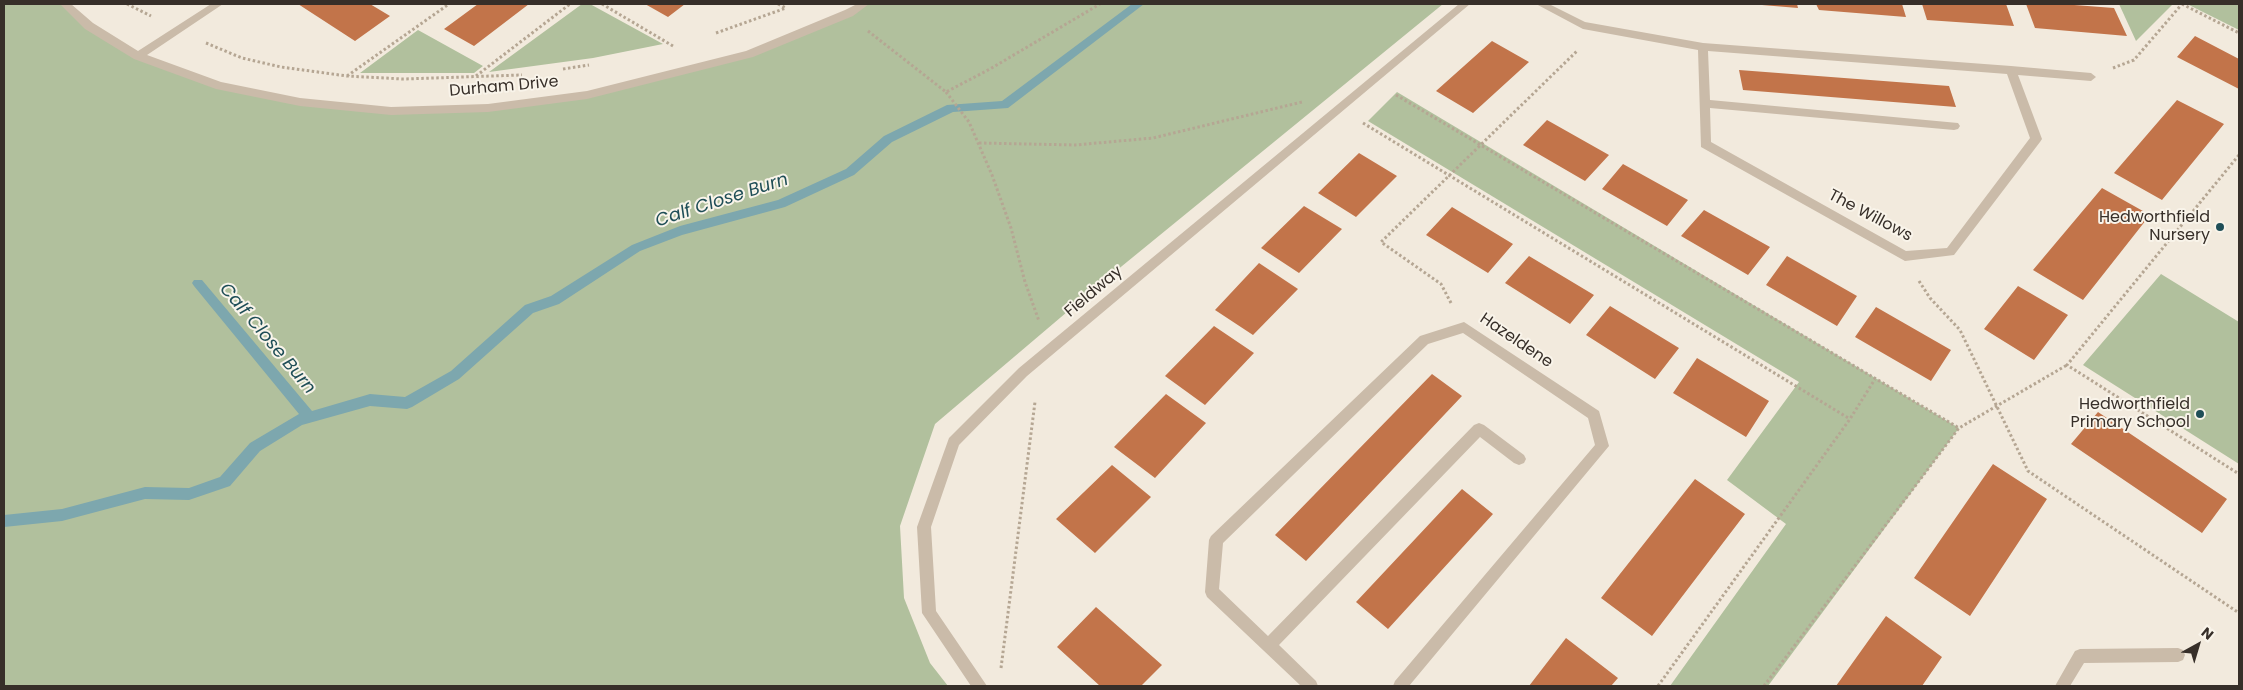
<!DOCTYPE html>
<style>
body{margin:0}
#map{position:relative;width:2243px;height:690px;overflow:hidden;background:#f2eadd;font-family:Poppins,sans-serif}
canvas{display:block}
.frame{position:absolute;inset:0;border:5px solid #372f29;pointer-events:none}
.north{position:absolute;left:2173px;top:620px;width:50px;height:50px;-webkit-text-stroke:4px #f9f4ea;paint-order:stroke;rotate:39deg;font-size:14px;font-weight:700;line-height:20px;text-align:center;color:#372f29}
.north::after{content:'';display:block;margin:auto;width:18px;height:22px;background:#372f29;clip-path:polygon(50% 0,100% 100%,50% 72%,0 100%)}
</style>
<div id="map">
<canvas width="2243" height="690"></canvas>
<div class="frame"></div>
<div class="north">N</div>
</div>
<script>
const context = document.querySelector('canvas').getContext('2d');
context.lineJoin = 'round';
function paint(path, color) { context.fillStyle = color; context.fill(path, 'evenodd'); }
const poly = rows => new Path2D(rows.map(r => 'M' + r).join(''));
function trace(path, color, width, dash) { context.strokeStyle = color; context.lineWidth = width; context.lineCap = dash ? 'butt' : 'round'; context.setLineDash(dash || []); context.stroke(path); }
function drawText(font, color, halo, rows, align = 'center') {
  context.font = font + ' Poppins,sans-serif'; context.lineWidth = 4; context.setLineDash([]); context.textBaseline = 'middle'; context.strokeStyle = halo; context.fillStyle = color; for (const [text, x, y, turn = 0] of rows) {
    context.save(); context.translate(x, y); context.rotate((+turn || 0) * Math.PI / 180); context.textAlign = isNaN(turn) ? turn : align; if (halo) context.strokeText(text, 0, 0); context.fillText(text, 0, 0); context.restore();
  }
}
paint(poly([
 [4,4,65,4,89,26,138,56,220,86,300,102,391,111,488,108,587,95,749,54,849,13,864,4,1443,4,1100,284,935,424,900,526,904,598,930,663,948,686,4,686],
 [582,4,590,4,663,44,593,58,489,72],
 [2119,4,2173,4,2136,41],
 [2187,4,2239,4,2239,30],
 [418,30,483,66,474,73,360,73],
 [1397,92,1959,428,1768,686,1670,686,1786,524,1727,480,1799,382,1368,121],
 [2161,274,2239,322,2239,464,2083,365]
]), '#b1c09d');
paint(poly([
 [1132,4,1144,4,1008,108,953,112,892,142,854,175,785,207,682,235,640,251,559,304,533,313,459,379,412,407,407,409,370,406,302,425,260,451,230,486,189,500,145,499,62,521,4,527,4,515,62,509,145,487,189,488,220,477,250,443,299,414,194,286,192,283,194,280,202,280,312,411,370,394,405,397,451,371,525,305,551,296,632,245,680,226,778,200,846,169,884,136,947,105,1002,101,1132,4]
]), '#7da7ae');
paint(poly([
 [298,4,370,4,390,16,355,41],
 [478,4,529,4,474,46,444,29],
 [645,4,685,4,668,17],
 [1762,4,1797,4,1798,8,1762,5],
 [1816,4,1902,4,1906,17,1819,10],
 [1922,4,2006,4,2014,26,1927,20],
 [2026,4,2061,4,2114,8,2127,36,2035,28],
 [2195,36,2239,59,2239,89,2177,57],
 [1492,41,1529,62,1473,113,1436,91],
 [1739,70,1949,86,1956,107,1743,90],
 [2177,100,2224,124,2162,200,2114,173],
 [1547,120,1609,155,1585,181,1523,145],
 [1359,153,1397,176,1356,217,1318,193],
 [1623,164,1688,200,1667,226,1602,189],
 [2102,188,2150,215,2083,300,2033,270],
 [1304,206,1342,229,1299,273,1261,248],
 [1452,207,1513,244,1488,273,1426,235],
 [1704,210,1770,247,1748,275,1681,236],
 [1529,256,1594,295,1570,324,1505,283],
 [1787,256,1857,296,1837,326,1766,285],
 [1259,263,1298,289,1253,335,1215,310],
 [2018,286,2068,315,2034,360,1984,329],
 [1610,306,1679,348,1655,379,1586,335],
 [1876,307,1951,350,1931,381,1855,337],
 [1214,326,1254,353,1205,405,1165,376],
 [1697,358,1769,401,1746,437,1673,393],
 [1432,374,1462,396,1306,561,1275,535],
 [1166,394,1206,423,1155,478,1114,447],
 [2098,412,2227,499,2202,533,2071,444],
 [1993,464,2047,499,1970,616,1914,578],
 [1112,465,1151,497,1095,553,1056,519],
 [1695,479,1745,514,1652,636,1601,598],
 [1462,489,1493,514,1388,629,1356,602],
 [1096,607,1162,665,1141,686,1100,686,1057,647],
 [1886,616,1942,657,1922,686,1836,686],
 [1566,638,1618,678,1611,686,1529,686]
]), '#c2744a');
trace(poly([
 [127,4,151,16],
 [602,4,673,46],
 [778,4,786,8],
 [2182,4,2239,33],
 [868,31,946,92,990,69,1100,4],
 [716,33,786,8],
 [206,43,242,58,281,67,347,76,403,79,522,75],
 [2113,68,2134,60,2182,4],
 [563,69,589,65],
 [347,76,449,4],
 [476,76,570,4],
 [946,92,969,122,992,175,1011,228,1025,282,1039,321],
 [1396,95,1959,428],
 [1363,123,1850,419],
 [979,143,1075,145,1153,138,1302,102],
 [2239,155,2067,365,2239,474],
 [1919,281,1930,298,1960,330,2028,471,2239,613],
 [1451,303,1441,284,1381,242,1578,50],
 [1001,668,1035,402],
 [1658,686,1850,419,1875,379],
 [1764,686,1959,428,2067,365]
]), '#b5a693', 3, [2.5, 2.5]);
paint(poly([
 [60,4,71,4,93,23,138,51,211,4,223,4,147,55,221,82,300,98,391,107,488,104,587,91,746,51,845,10,857,4,869,4,853,16,753,57,587,99,488,112,391,115,300,106,216,89,134,59,85,29,60,4],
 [1459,4,1470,4,1027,376,959,445,931,527,936,611,987,686,971,686,922,613,917,527,949,438,1019,368,1459,4],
 [1536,4,1549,4,1585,22,1703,43,2011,66,2091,73,2096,77,2091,81,2018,75,2042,139,2040,142,1954,255,1905,261,1701,147,1698,50,1583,29,1536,4],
 [1708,51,2007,74,2030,138,1947,248,1906,251,1711,142,1710,108,1954,130,1958,129,1960,126,1958,123,1710,100,1708,51],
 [1464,322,1599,411,1609,446,1409,686,1393,686,1395,681,1595,445,1588,418,1463,333,1428,344,1223,543,1219,589,1268,636,1474,425,1479,423,1484,425,1524,455,1526,459,1524,463,1519,465,1514,463,1480,437,1279,645,1316,681,1318,686,1301,686,1207,597,1205,592,1209,540,1211,536,1420,336,1464,322],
 [2178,648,2183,650,2185,655,2183,660,2178,662,2084,663,2070,686,2055,686,2075,651,2080,649,2178,648]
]), '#cabba9');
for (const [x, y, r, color] of [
 [2220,227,5,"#1f4e57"],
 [2200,414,5,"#1f4e57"]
]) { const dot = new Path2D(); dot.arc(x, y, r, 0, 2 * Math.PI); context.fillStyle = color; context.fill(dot); trace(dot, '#f9f4ea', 2); }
drawText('16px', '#372f29', '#f9f4ea', [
 ["Durham Drive",504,87,-5],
 ["The Willows",1870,216,28],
 ["Fieldway",1094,292,-40],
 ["Hazeldene",1516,341,34]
]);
drawText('16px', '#372f29', '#f9f4ea', [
 ["Hedworthfield",2210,218],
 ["Nursery",2210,236],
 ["Hedworthfield",2190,405],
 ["Primary School",2190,423]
], 'right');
drawText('italic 18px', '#1f4e57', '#f9f4ea', [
 ["Calf Close Burn",722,201,-18],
 ["Calf Close Burn",267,339,50]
]);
</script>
